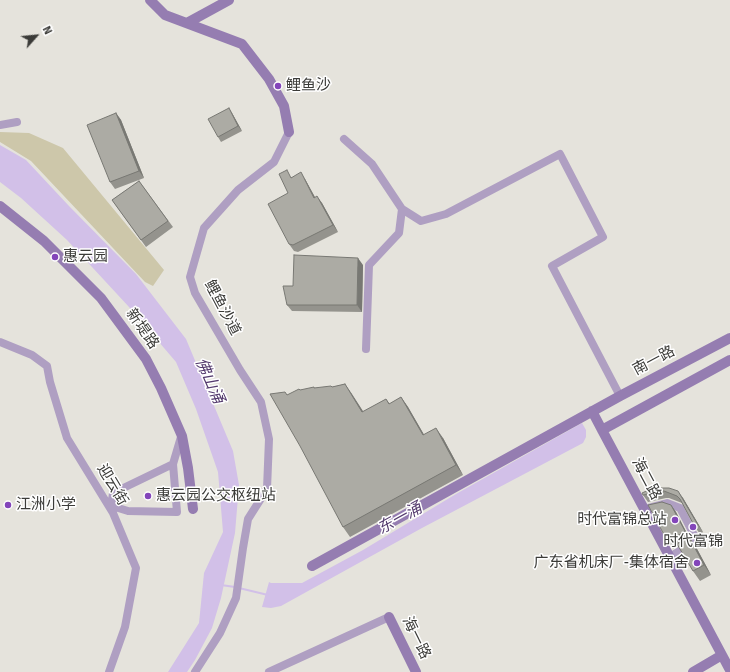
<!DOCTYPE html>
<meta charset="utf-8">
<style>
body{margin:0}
#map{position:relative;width:730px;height:672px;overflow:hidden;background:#e5e3dc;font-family:Signika,sans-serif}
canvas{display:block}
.north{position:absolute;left:16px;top:16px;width:40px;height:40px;-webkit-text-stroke:3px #fff;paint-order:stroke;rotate:63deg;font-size:11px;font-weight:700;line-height:16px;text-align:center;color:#3b3b38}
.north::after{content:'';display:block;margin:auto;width:14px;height:18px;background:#3b3b38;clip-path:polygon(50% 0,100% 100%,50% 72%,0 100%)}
</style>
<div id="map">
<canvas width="730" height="672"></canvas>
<div class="north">N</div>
</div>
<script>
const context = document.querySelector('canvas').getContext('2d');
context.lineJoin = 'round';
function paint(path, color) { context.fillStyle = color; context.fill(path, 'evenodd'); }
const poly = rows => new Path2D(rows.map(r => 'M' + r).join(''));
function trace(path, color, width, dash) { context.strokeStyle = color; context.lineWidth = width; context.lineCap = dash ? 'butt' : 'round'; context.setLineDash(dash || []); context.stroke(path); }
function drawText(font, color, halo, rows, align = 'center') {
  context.font = font + ' Signika,"Noto Sans SC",sans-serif'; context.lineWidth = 3; context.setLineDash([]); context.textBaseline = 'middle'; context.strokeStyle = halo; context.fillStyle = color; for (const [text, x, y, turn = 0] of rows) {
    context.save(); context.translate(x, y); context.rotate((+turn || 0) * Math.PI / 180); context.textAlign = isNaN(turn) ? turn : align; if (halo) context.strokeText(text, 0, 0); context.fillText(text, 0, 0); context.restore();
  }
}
paint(poly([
 [0,132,29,133,63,148,164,270,153,286,145,282,31,161,0,142]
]), '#cdc7aa');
paint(poly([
 [0,145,26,160,69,206,136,274,186,339,233,451,239,485,235,533,221,598,212,628,195,660,187,672,168,672,199,623,204,573,223,532,218,472,196,409,176,362,129,307,67,240,21,198,0,182],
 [582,423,586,430,586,437,583,443,422,528,281,606,271,608,262,607,269,582,271,583,302,583,363,550,456,494]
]), '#d2c0e8');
trace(poly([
 [221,585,235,587],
 [239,588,268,595]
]), '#d2c0e8', 2);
trace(poly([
 [0,125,17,122],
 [344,139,372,164,402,209,421,221,446,214,560,154,603,237,552,266,620,396],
 [0,342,32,355,47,366,50,382,67,438,113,513,136,568,125,627,109,672],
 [366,349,369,265,399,233,402,209],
 [173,464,113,493,112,500,115,507,128,511,177,512,173,464,181,437],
 [644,509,667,503,680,508,695,537,697,540,670,557],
 [195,672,220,633,236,598,243,548,248,519,267,489,269,439,261,402,240,370,195,293,190,277,204,228,238,190,274,162,289,132],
 [269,672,389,617]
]), '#af9fc2', 8);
trace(poly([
 [150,0,165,15,242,44,269,79,284,106,289,132],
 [187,23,229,0],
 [0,206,44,241,101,298,146,359,161,388,182,436,188,468,193,509],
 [592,411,602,430,730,670],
 [602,430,730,360],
 [312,566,620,396,730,338],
 [389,617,416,672],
 [693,672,722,655]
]), '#957db1', 10);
paint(poly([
 [229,108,232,113,242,131,221,142,218,137],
 [116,113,121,120,144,178,115,189,110,182],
 [291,177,305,179,315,197,322,203,338,232,298,252,294,251,289,244,288,193],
 [139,181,173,227,146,247,112,200],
 [363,265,362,312,292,311,287,305,293,286],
 [345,384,363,412,386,399,390,404,401,397,408,407,424,435,443,438,463,475,350,537,343,527,285,392,287,395,300,390,332,387],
 [669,488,683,498,703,532,700,534,695,527,682,503,669,498,666,498,648,502,643,495],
 [671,505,676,512,689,537,696,547,711,575,700,581,693,571,678,545,673,549,668,542]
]), '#94938d');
paint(poly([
 [229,108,232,113,242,131,238,126],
 [116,113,121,120,144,178,139,171],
 [301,172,305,179,319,205,314,198],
 [317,196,322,203,338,232,333,225],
 [358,258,363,265,362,312,357,305],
 [345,384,352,394,370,422,362,412],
 [401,397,408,407,430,445,423,435],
 [436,428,443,438,463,475,456,465],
 [678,491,683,498,703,532,698,525],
 [671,505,676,512,689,538,685,531],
 [689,537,696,547,711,575,704,565]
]), '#787873');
const building = poly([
 [229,108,238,126,218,137,208,119,229,108],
 [116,113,139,171,110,182,87,125,116,113],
 [287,170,291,178,301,172,314,198,317,196,333,225,293,245,289,244,268,204,288,193,279,174,287,170],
 [139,181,168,221,141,240,112,200,139,181],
 [294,255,358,258,357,305,287,305,283,286,293,286,294,255],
 [345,384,362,412,386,399,389,404,401,397,423,435,436,428,456,465,343,527,300,446,270,394,285,392,287,395,299,389,300,390,314,387,314,388,331,386,332,387,345,384],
 [653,488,669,488,678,491,698,525,695,527,680,499,677,496,664,491,661,491,643,495,642,493,653,488],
 [662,502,671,505,685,531,668,542,648,505,662,502],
 [689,537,704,565,693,571,677,544,689,537]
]);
paint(building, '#acaba4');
trace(building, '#787873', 1);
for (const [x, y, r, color] of [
 [278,86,4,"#8345ba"],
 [55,257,4,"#8345ba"],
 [148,496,4,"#8345ba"],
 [8,505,4,"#8345ba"],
 [675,520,4,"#8345ba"],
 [693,527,4,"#8345ba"],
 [697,563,4,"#8345ba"]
]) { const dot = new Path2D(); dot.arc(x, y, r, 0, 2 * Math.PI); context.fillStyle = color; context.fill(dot); trace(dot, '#fff', 1.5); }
drawText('15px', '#3b3b38', '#fff', [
 ["鲤鱼沙",286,86],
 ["惠云园",63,257],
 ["惠云园公交枢纽站",156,496],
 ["江洲小学",16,505],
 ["时代富锦总站",667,520,"right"],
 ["时代富锦",693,542,"center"],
 ["广东省机床厂-集体宿舍",689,563,"right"]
], 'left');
drawText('15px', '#3b3b38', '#fff', [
 ["鲤鱼沙道",222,308,62],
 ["新堤路",142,329,55],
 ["南一路",654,361,-28],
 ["海二路",646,479,62],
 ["迎云街",112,485,59],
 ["海一路",416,638,64]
]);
drawText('italic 16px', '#543b6e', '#fff', [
 ["佛山涌",209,381,66],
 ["东一涌",400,519,-29]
]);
</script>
